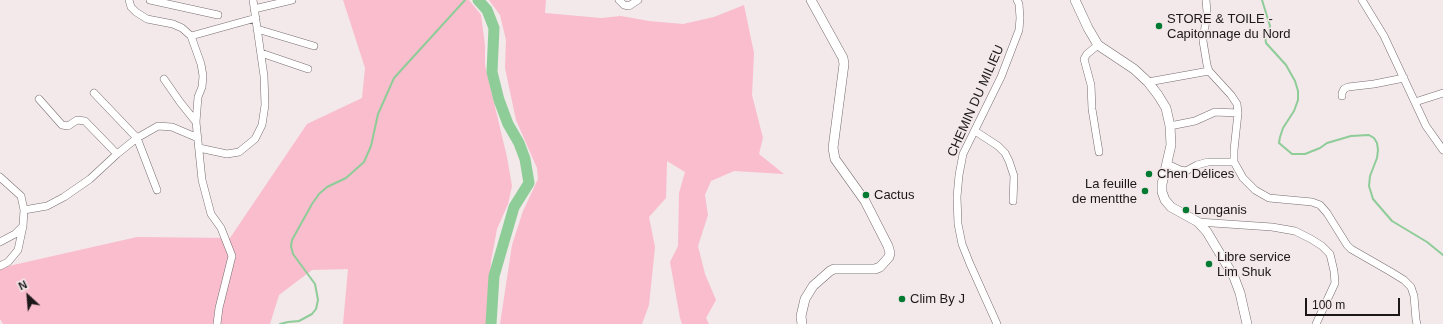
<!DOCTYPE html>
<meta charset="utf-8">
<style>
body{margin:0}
#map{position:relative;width:1443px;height:324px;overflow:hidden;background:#f3e8ea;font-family:Arial,sans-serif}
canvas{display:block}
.north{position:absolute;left:8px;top:276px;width:40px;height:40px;-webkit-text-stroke:3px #f3e8ea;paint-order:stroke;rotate:334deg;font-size:11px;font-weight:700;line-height:16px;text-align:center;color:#1c1819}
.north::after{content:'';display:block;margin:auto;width:14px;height:18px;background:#1c1819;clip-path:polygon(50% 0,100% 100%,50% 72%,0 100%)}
.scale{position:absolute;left:1305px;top:298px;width:95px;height:18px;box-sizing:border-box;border:2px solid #1c1819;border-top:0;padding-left:5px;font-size:12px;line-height:14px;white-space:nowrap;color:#1c1819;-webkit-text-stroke:3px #f3e8ea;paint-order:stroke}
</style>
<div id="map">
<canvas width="1443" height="324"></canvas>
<div class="north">N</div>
<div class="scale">100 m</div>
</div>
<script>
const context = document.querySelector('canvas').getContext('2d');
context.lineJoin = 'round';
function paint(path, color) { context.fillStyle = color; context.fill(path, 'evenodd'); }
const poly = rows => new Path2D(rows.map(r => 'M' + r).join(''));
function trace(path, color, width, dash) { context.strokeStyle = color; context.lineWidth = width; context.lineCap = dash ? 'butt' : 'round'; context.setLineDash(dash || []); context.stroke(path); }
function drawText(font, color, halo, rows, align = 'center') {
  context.font = font + ' Arial,sans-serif'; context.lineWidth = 3; context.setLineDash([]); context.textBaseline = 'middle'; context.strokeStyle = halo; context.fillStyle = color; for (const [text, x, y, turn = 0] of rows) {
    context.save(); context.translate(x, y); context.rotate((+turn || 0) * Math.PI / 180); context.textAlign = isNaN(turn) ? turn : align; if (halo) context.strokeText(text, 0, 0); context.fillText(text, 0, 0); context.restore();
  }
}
paint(poly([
 [343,0,469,0,481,15,485,45,485,65,507,157,512,186,508,204,497,229,491,261,489,301,486,324,343,324,348,269,312,270,279,295,270,324,3,324,0,319,0,268,137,237,230,238,307,124,362,98,365,68],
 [489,0,546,0,545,13,601,18,621,16,649,21,683,24,714,17,744,5,754,53,752,95,763,138,759,154,784,174,734,171,711,181,705,195,708,215,698,246,705,274,716,300,706,318,709,324,682,324,680,318,670,262,678,246,679,193,685,172,667,161,666,198,649,217,655,247,649,305,642,324,500,324,512,245,523,211,538,179,537,168,516,120,505,68,506,40,500,15]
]), '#f9bdcd');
trace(poly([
 [1262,0,1270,26,1269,32,1265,36,1266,43,1286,65,1295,81,1298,91,1298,100,1294,111,1283,128,1280,137,1279,143,1292,154,1305,154,1320,148,1327,143,1351,136,1369,135,1374,138,1377,143,1378,150,1377,158,1370,176,1369,186,1373,199,1392,221,1427,242,1443,255],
 [280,324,288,322,299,321,312,314,316,309,318,300,315,284,293,254,291,246,292,240,312,204,319,194,327,187,346,178,364,162,371,146,378,114,394,78,465,0]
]), '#8ecc98', 2);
trace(poly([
 [478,0,487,10,494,28,492,72,499,100,508,124,519,143,525,159,529,183,514,207,494,276,491,324]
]), '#8ecc98', 11);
const minor = poly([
 [129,0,131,7,136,12,147,19,173,24,182,28,191,36,201,64,203,76,202,87,198,97,196,122,202,180,211,214,221,228,232,256,219,308,217,324],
 [150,0,218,15],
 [619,0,624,5,629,6,638,0],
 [1206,0,1207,12,1203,41,1207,65,1209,71,1231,95,1237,104,1238,113,1234,150,1234,162,1243,178,1255,190,1269,198,1312,202,1320,205,1327,213,1347,245,1351,249,1391,272,1404,280,1411,287,1414,296,1416,320,1417,324],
 [1362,0,1384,36,1426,126,1443,150],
 [254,9,292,0],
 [257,29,314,46],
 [191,36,256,18],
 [1098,45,1087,54,1084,59,1091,85,1092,109,1099,152],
 [261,53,308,69],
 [164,79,180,102,196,122],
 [1148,82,1209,71],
 [94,93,137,138,157,190],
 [1342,96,1342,93,1344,89,1348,87,1374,84,1404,78],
 [39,99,62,125,68,126,77,120,85,121,117,154],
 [1415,102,1443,93],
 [1170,126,1195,121,1215,112,1238,113],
 [975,131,998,146,1005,153,1009,161,1014,176,1013,201],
 [199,148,227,154,239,152,255,139,262,125,265,105,264,76,253,0],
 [1167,164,1180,170,1186,171,1197,165,1208,162,1234,162],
 [0,177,21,196,24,210,23,226,18,250,8,262,0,266],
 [24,210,47,206,64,197,90,179,117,154,137,138,158,126,172,127,198,138],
 [1198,222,1272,227,1295,231,1311,239,1322,246,1330,254,1334,271,1335,283,1316,324],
 [0,242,15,234,23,226],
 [997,324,970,264,962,244,958,224,957,197,959,175,963,154,1001,77,1019,30,1020,18,1019,4,1017,0]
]);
const tertiary = poly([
 [1075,0,1088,28,1098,45,1134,69,1148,82,1158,95,1166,108,1170,126,1171,145,1162,184,1162,192,1165,200,1171,207,1198,222,1207,232,1234,277,1240,293,1247,324],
 [802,324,801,316,805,299,813,286,830,271,834,269,875,269,880,267,889,257,890,253,888,246,865,201,835,159,833,148,844,64,843,58,811,0]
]);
trace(minor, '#776d6f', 8);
trace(tertiary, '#776d6f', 10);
trace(minor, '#fff', 7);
trace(tertiary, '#fff', 9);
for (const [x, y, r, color] of [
 [1159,26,4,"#007a30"],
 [1149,174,4,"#007a30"],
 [1145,191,4,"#007a30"],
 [866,195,4,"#007a30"],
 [1186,210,4,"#007a30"],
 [1209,264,4,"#007a30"],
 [902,299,4,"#007a30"]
]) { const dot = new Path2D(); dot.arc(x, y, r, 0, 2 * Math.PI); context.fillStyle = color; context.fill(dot); trace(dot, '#f3e8ea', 1.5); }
drawText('13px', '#1c1819', '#f3e8ea', [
 ["STORE & TOILE -",1167,19],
 ["Capitonnage du Nord",1167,34],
 ["Chen Délices",1157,174],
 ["La feuille",1137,184,"right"],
 ["de mentthe",1137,199,"right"],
 ["Cactus",874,195],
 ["Longanis",1194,210],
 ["Libre service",1217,257],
 ["Lim Shuk",1217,272],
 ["Clim By J",910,299]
], 'left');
drawText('13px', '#1c1819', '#f3e8ea', [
 ["CHEMIN DU MILIEU",976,101,-66]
]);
</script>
